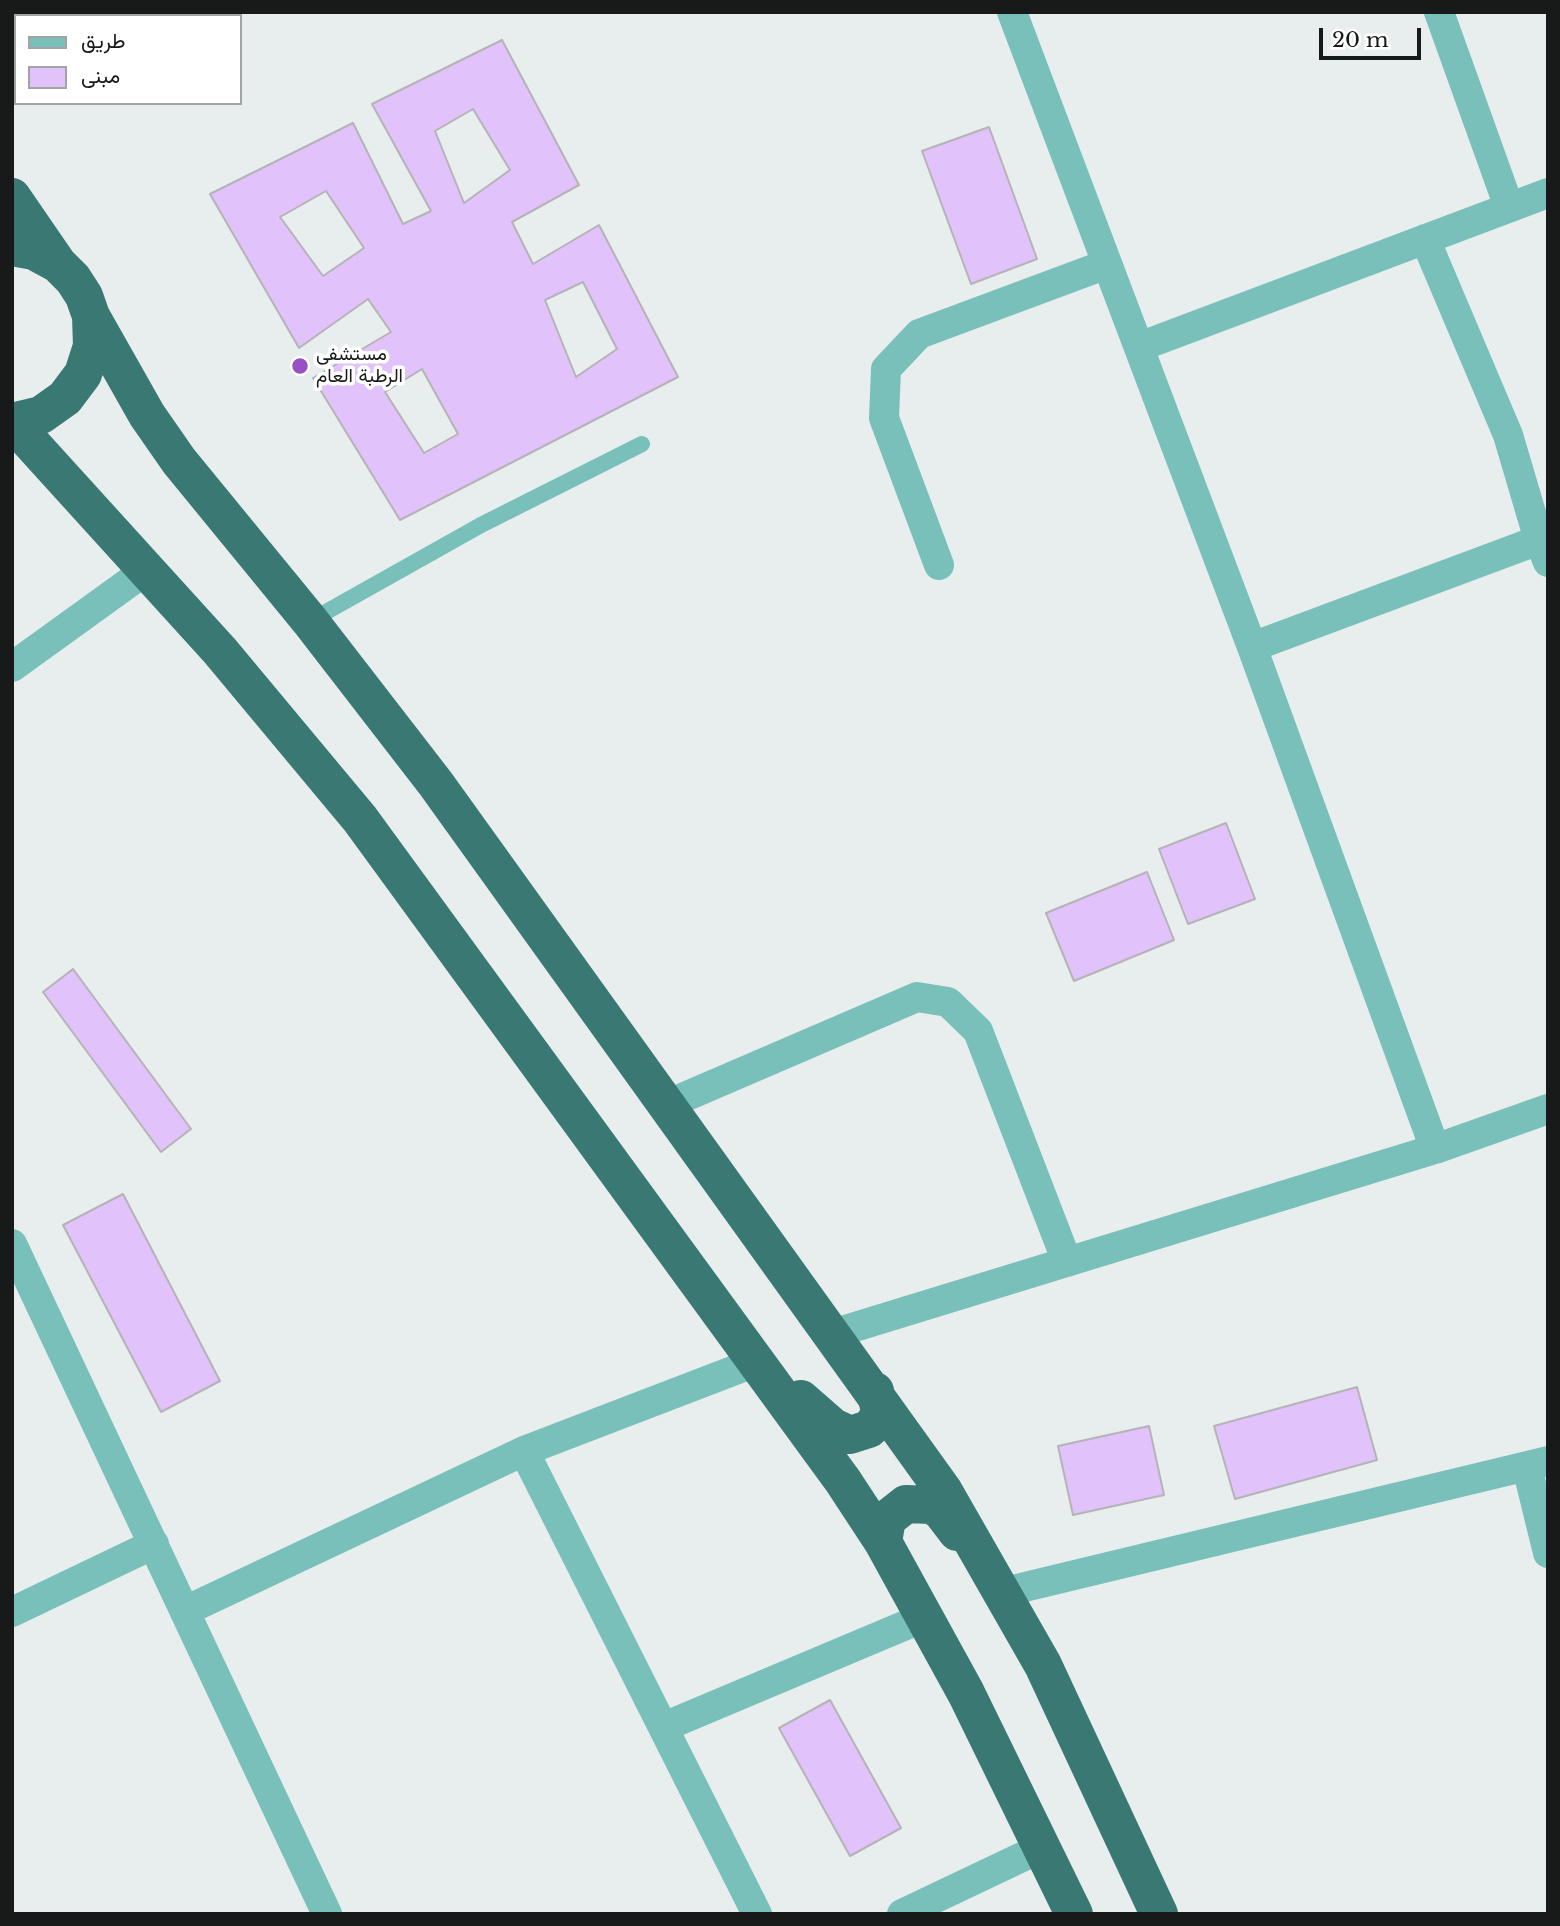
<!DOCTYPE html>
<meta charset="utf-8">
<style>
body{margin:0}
#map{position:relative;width:1560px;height:1926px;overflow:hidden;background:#e7eeed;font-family:"Libre Baskerville",Vazirmatn,serif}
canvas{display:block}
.frame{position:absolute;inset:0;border:14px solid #181a1a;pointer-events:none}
.legend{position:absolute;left:14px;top:14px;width:228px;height:91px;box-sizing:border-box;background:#fff;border:2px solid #a3a3a3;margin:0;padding:9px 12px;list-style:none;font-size:21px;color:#181a1a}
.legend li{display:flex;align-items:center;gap:14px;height:35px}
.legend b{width:35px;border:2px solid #a3a3a3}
.scale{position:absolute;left:1319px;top:28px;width:102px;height:32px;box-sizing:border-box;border:4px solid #181a1a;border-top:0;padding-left:9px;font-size:21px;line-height:24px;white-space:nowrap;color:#181a1a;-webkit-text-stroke:5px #fff;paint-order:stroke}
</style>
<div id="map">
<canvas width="1560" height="1926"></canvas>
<div class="frame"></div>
<ul class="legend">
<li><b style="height:9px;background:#78c0b9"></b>طريق</li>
<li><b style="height:19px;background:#e1c2fa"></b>مبنى</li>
</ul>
<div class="scale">20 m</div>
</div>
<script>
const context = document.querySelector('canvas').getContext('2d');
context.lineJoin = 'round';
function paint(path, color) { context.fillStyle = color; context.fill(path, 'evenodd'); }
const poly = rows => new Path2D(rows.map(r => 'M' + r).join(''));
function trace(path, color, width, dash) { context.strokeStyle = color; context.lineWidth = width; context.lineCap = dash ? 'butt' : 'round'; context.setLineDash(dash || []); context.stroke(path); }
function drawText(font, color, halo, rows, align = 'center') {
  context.font = font + ' "Libre Baskerville",Vazirmatn,serif'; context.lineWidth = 7; context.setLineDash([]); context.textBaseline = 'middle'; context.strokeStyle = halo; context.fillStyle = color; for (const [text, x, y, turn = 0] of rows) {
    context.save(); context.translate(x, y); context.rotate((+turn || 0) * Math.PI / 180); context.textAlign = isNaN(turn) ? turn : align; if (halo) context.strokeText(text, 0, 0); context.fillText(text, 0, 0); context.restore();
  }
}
const building = poly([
 [502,40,579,185,512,222,533,264,599,225,678,377,400,520,313,378,391,332,368,299,299,348,210,194,353,123,403,224,431,211,372,104,502,40],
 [473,109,510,170,464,203,435,131,473,109],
 [326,191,364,248,323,276,280,217,326,191],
 [583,282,617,349,576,377,545,300,583,282],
 [422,369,458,434,424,453,385,392,422,369],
 [989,127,1037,259,971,284,922,151,989,127],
 [1226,823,1255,899,1188,924,1159,849,1226,823],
 [1147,872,1174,940,1074,981,1046,913,1147,872],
 [73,969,191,1129,161,1152,43,992,73,969],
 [123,1194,220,1381,161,1412,63,1225,123,1194],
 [1357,1387,1377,1460,1235,1499,1214,1426,1357,1387],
 [1149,1426,1164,1495,1073,1515,1058,1446,1149,1426],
 [830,1700,901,1828,850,1856,779,1728,830,1700]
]);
paint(building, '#e1c2fa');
trace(building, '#b5b3b7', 2);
trace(poly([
 [310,621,481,525,642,444]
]), '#78c0b9', 16);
trace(poly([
 [1012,12,1252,647,1435,1149],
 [1439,12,1509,207],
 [1425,239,1508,435,1539,540],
 [1139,347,1548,193],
 [939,565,884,418,886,369,919,334,1107,264],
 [1252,647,1539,540,1548,562],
 [12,667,145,571],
 [666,1105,917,997,948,1002,978,1031,1067,1262],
 [12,1244,327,1914],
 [832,1334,1435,1149,1548,1109],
 [524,1451,756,1362],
 [1527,1467,1548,1553],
 [1004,1592,1548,1461],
 [185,1611,524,1451,757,1914],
 [12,1612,154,1544],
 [666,1726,925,1617],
 [902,1914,1041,1848]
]), '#78c0b9', 30);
trace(poly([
 [12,197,58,264],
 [12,247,34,251,58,264,73,279,84,296,91,316,92,346,83,374,65,398,41,415,12,422],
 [91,316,147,415,179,461,310,621,436,784,943,1490,1043,1665,1159,1914],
 [12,422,220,651,360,819,843,1481,883,1542,966,1693,1074,1914],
 [801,1399,833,1427,850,1435,869,1429,876,1421,880,1411,875,1391],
 [883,1542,887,1519,906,1504,931,1505,941,1511,957,1532]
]), '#3a7973', 38);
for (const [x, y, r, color] of [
 [300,366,9,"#9751c5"]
]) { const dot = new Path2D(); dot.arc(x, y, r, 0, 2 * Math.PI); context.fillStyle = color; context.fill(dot); trace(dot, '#fff', 2.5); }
drawText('19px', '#181a1a', '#fff', [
 ["مستشفى",316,355],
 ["الرطبة العام",316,377]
], 'left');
</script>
